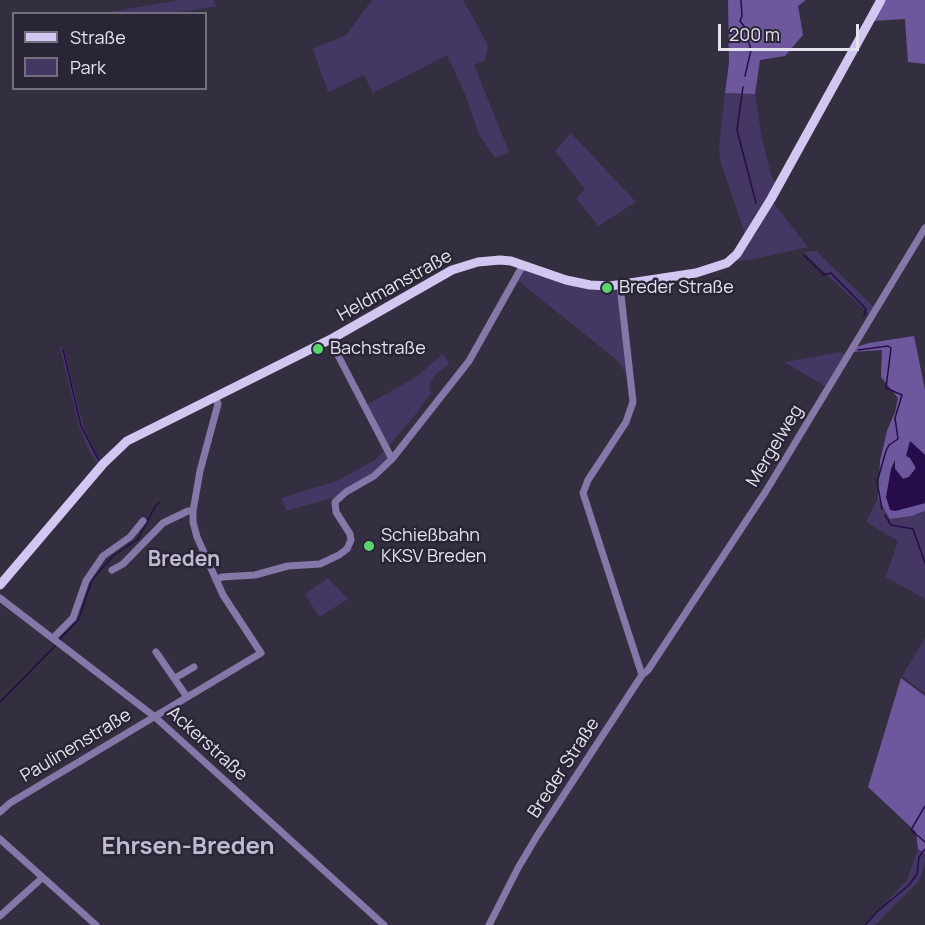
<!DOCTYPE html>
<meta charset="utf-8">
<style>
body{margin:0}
#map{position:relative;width:925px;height:925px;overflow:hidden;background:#342f40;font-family:Manrope,sans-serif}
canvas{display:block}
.legend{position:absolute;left:12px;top:12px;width:195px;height:78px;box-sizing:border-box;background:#2a2536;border:2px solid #74717f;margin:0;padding:8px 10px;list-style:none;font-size:18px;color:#e4e2ed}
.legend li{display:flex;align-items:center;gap:12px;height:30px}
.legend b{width:30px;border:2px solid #74717f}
.scale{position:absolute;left:718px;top:24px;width:141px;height:27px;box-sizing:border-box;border:3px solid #e4e2ed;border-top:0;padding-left:8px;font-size:18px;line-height:21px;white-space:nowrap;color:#e4e2ed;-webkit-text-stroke:4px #2a2536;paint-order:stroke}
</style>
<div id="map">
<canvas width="925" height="925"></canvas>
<ul class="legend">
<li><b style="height:8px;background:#d2c7f0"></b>Straße</li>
<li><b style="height:16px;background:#443763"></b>Park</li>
</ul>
<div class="scale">200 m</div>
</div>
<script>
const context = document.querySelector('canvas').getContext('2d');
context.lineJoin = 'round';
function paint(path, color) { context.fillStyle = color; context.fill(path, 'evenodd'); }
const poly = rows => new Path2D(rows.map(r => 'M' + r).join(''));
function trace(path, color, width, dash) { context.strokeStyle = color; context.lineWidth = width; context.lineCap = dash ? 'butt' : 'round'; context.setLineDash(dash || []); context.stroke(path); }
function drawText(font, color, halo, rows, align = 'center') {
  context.font = font + ' Manrope,sans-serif'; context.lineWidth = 5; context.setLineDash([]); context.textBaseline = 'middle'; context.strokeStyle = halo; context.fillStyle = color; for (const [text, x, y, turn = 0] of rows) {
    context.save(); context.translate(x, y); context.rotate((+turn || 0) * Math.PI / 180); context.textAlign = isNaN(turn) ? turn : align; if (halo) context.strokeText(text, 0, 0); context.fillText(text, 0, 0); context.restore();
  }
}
paint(poly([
 [181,0,213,0,216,6,176,13,103,13],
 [372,0,463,0,488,45,485,60,474,65,509,152,495,158,479,134,465,94,447,55,373,93,364,75,328,92,313,49,346,35],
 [725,93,755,94,762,139,772,178,777,182,746,237,720,160,719,146],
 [571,133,636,202,598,226,576,198,585,189,555,151],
 [772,201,808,247,754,259,732,262],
 [816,251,874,307,869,314,803,252],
 [522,270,612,289,619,293,628,377,618,361,516,279],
 [64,347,83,425,91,447,101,462,97,463,88,449,79,426,60,348],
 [841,352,845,354,825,386,784,362],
 [443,354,449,364,435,375,429,386,431,393,415,415,387,448,365,406,416,377],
 [385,450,389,459,374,473,336,497,286,511,281,498,337,481,375,460],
 [878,498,891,519,914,516,925,512,925,599,886,577,898,541,866,522],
 [328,578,348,599,319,617,305,594],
 [925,638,925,693,902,676],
 [918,849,925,853,925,862,919,881,875,925,865,925,907,880]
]), '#443763');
paint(poly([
 [728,0,806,0,798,6,803,35,785,56,760,60,755,94,725,93,729,63],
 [883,0,925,0,925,64,908,62,905,19,873,21],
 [914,336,925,390,925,455,911,442,910,458,916,468,909,477,903,479,895,469,895,462,895,511,925,503,925,511,912,516,890,519,878,498,880,461,887,431,895,412,898,398,881,377,882,350,852,352,856,347,869,343],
 [901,678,925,696,925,853,918,849,916,832,868,787]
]), '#6e589d');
paint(poly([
 [910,441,925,455,925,503,895,511,890,510,886,497,891,469,895,460,895,469,903,479,909,477,916,468,910,458,906,456]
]), '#270c4b');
trace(poly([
 [741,0,742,16,740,21,744,26,751,50,745,76],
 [743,87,737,130,756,203],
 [804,255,824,275,831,273,866,309,864,316],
 [63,349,81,426,99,461],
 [858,350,888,346,891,348,886,388,902,395,895,418,898,439,889,445,886,451,877,482,882,509],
 [885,515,891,525,913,529,925,563],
 [59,640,79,619,92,580,113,556,138,539,156,505,160,502],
 [0,702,56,645],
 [925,806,911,830,925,842],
 [865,925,878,911,909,885,917,874,919,857,925,849]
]), '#270c4b', 1.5);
trace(poly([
 [330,340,392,459],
 [112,570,123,564,163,523,188,511,193,511],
 [216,580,222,577,255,575,288,566,320,564,339,555,347,549,351,540,350,534,336,512,335,502,346,492,374,476,392,459,469,361,523,265],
 [0,598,155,717,384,925],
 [53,638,73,618,86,581,103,556,130,537,143,521],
 [156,652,187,697],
 [642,675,648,670,766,491,925,228],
 [175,678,194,667],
 [0,812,10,803,261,653,223,595,197,537,193,522,193,511,200,471,218,404,215,397],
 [0,839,96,925],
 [0,916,42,878],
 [489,925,518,868,537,836,642,675,583,493,588,480,626,422,633,402,620,286]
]), '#8577a8', 7);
trace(poly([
 [0,585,103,464,127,441,333,338,452,270,478,262,500,260,511,261,566,280,590,285,610,286,696,273,727,263,737,254,771,199,881,0]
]), '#d2c7f0', 9);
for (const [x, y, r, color] of [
 [607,288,6,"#5ad56e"],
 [318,349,6,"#5ad56e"],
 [369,546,6,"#5ad56e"]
]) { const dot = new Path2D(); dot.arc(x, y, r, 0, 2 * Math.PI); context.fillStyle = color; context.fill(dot); trace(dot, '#2a2536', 2); }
drawText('18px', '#e4e2ed', '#2a2536', [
 ["Heldmanstraße",395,286,-29],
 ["Mergelweg",775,446,-59],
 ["Ackerstraße",207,744,42],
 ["Paulinenstraße",76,746,-31],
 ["Breder Straße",564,768,-57]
]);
drawText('18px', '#e4e2ed', '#2a2536', [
 ["Breder Straße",619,288],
 ["Bachstraße",330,349],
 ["Schießbahn",381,536],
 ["KKSV Breden",381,557]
], 'left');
drawText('bold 21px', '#c0bad0', '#2a2536', [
 ["Breden",184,560]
]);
drawText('bold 24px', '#c0bad0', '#2a2536', [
 ["Ehrsen-Breden",188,847]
]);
</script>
